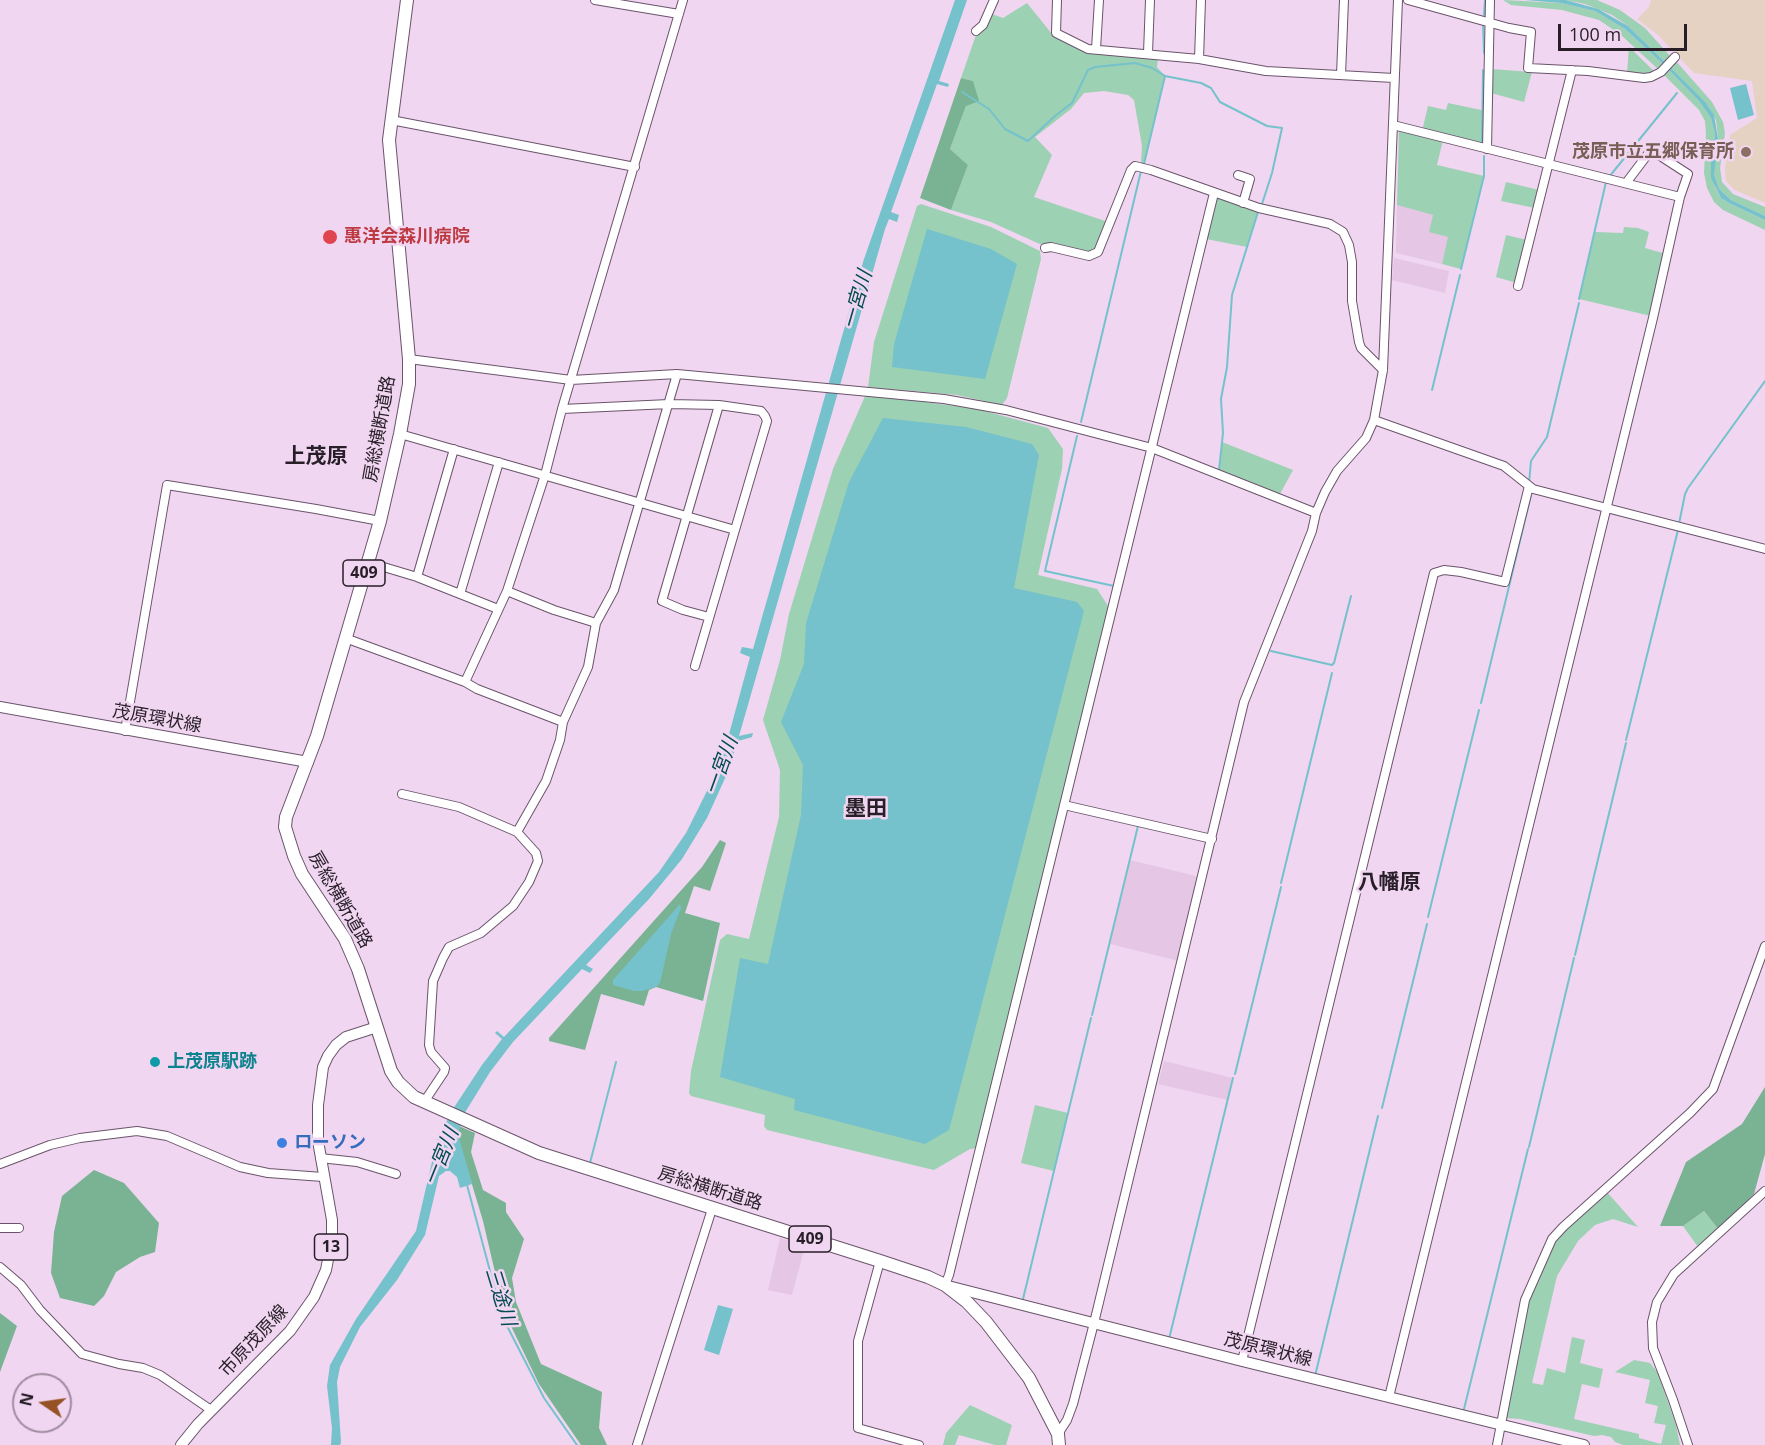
<!DOCTYPE html>
<meta charset="utf-8">
<style>
body{margin:0}
#map{position:relative;width:1765px;height:1445px;overflow:hidden;background:#f0d6f0;font-family:"Open Sans",sans-serif}
canvas{display:block}
.north{position:absolute;left:12px;top:1373px;width:60px;height:60px;box-sizing:border-box;background:#f0d6f0;border:2px solid #a08ca0;border-radius:50%;rotate:283deg;font-size:16px;font-weight:700;line-height:24px;text-align:center;color:#271e28}
.north::after{content:'';display:block;margin:auto;width:21px;height:27px;background:#965225;clip-path:polygon(50% 0,100% 100%,50% 72%,0 100%)}
.scale{position:absolute;left:1558px;top:24px;width:129px;height:27px;box-sizing:border-box;border:3px solid #271e28;border-top:0;padding-left:8px;font-size:18px;line-height:21px;white-space:nowrap;color:#271e28;-webkit-text-stroke:4px #f0d6f0;paint-order:stroke}
</style>
<div id="map">
<canvas width="1765" height="1445"></canvas>
<div class="north">N</div>
<div class="scale">100 m</div>
</div>
<script>
const context = document.querySelector('canvas').getContext('2d');
context.lineJoin = 'round';
function paint(path, color) { context.fillStyle = color; context.fill(path, 'evenodd'); }
const poly = rows => new Path2D(rows.map(r => 'M' + r).join(''));
function trace(path, color, width, dash) { context.strokeStyle = color; context.lineWidth = width; context.lineCap = dash ? 'butt' : 'round'; context.setLineDash(dash || []); context.stroke(path); }
function drawText(font, color, halo, rows, align = 'center') {
  context.font = font + ' "Open Sans","Noto Sans JP",sans-serif'; context.lineWidth = 5; context.setLineDash([]); context.textBaseline = 'middle'; context.strokeStyle = halo; context.fillStyle = color; for (const [text, x, y, turn = 0] of rows) {
    context.save(); context.translate(x, y); context.rotate((+turn || 0) * Math.PI / 180); context.textAlign = isNaN(turn) ? turn : align; if (halo) context.strokeText(text, 0, 0); context.fillText(text, 0, 0); context.restore();
  }
}
paint(poly([
 [1397,205,1434,215,1449,237,1442,264,1396,253],
 [1394,258,1449,271,1445,293,1392,280],
 [1130,860,1200,877,1179,961,1110,944],
 [1164,1061,1233,1078,1228,1100,1158,1084],
 [780,1238,805,1246,792,1295,768,1290]
]), '#e5c6e5');
paint(poly([
 [1651,0,1765,0,1765,203,1735,190,1726,181,1725,169,1730,135,1757,118,1752,81,1694,73,1658,35,1637,19,1649,7]
]), '#e5d2c2');
paint(poly([
 [1503,0,1561,3,1595,11,1625,29,1664,65,1659,70,1621,35,1599,20,1562,10,1511,5],
 [1566,0,1597,0,1620,10,1645,28,1671,57,1666,63,1628,26,1612,15,1585,4],
 [1027,3,1052,34,1070,44,1158,59,1157,67,1165,76,1144,164,1141,163,1142,146,1134,100,1128,95,1104,91,1084,93,1071,109,1035,137,1052,155,1034,197,1108,222,1094,254,1054,245,1042,245,991,222,951,210,968,165,950,149,966,106,973,81,961,78,977,32,992,14,1003,18],
 [1629,47,1656,73,1646,76,1627,73],
 [1675,60,1712,102,1723,122,1725,133,1720,168,1722,182,1733,194,1765,207,1765,216,1731,200,1719,189,1714,174,1713,165,1718,139,1716,120,1709,107,1669,66],
 [1667,68,1699,101,1711,118,1715,134,1711,163,1715,187,1721,198,1729,203,1765,220,1765,230,1723,210,1714,202,1707,188,1704,173,1706,134,1705,121,1699,110,1662,73],
 [1491,69,1532,72,1524,102,1491,93],
 [1448,103,1486,111,1484,146,1425,130,1423,127,1428,106,1446,110],
 [1399,130,1443,140,1437,165,1484,176,1461,269,1442,264,1448,237,1429,232,1433,215,1397,205],
 [1506,182,1539,190,1535,208,1501,201],
 [1217,196,1258,212,1247,247,1206,239],
 [921,204,991,227,1040,251,1041,259,1007,398,1002,405,957,395,868,387,874,342,917,206],
 [1624,227,1638,228,1649,232,1645,248,1666,254,1651,316,1579,299,1595,232,1623,233],
 [1506,235,1527,240,1517,283,1496,277],
 [866,394,977,409,1048,428,1063,449,1062,469,1038,575,1097,589,1110,609,978,1148,970,1149,934,1170,767,1130,764,1126,765,1115,691,1096,689,1093,691,1071,720,940,727,934,749,939,779,817,780,770,763,720,780,660,789,614,833,469],
 [1222,442,1293,470,1280,494,1219,470],
 [1035,1105,1068,1113,1054,1171,1021,1163],
 [1606,1191,1638,1227,1613,1219,1595,1225,1578,1241,1557,1276,1532,1383,1543,1385,1547,1368,1565,1373,1572,1337,1585,1340,1580,1363,1603,1369,1599,1388,1582,1384,1574,1419,1639,1434,1639,1438,1661,1444,1666,1425,1654,1423,1658,1406,1645,1403,1650,1380,1615,1372,1634,1360,1650,1363,1658,1373,1676,1425,1680,1445,1623,1445,1615,1442,1611,1437,1602,1435,1594,1436,1520,1419,1505,1418,1528,1299,1556,1240,1564,1229],
 [1704,1211,1719,1230,1698,1247,1683,1226],
 [970,1405,1012,1425,1006,1445,995,1445,959,1435,955,1445,943,1445,946,1433]
]), '#9dd1b3');
paint(poly([
 [961,78,973,81,979,101,966,106,950,149,968,165,951,210,920,198],
 [720,840,726,843,710,891,694,886,685,913,720,923,703,1001,656,987,649,990,644,1006,601,994,585,1050,549,1041,549,1038,702,867],
 [1765,1087,1765,1154,1754,1194,1719,1230,1704,1211,1683,1226,1660,1226,1686,1162,1742,1124],
 [459,1126,475,1133,471,1152,483,1190,506,1203,506,1212,524,1239,512,1278,516,1302,541,1364,602,1392,599,1428,607,1445,581,1445,539,1384,510,1324,501,1298,483,1221,459,1141],
 [94,1170,124,1183,159,1223,155,1252,140,1257,116,1272,104,1296,94,1306,60,1298,51,1273,54,1232,62,1196],
 [0,1313,17,1326,0,1372]
]), '#79b393');
paint(poly([
 [955,0,967,0,939,81,949,84,948,87,937,84,891,212,899,215,897,222,889,219,885,229,739,736,753,733,752,737,738,741,726,776,707,818,682,859,649,899,586,965,593,969,590,973,582,969,513,1042,490,1072,464,1114,458,1134,472,1184,460,1188,457,1177,450,1171,446,1171,439,1176,425,1235,397,1280,360,1327,340,1367,337,1382,341,1442,340,1445,331,1445,332,1428,327,1386,330,1365,356,1319,416,1231,437,1140,453,1109,482,1065,502,1039,495,1033,497,1031,504,1037,659,872,686,833,717,771,728,738,750,657,740,653,742,647,753,649,864,259],
 [1525,0,1566,0,1598,9,1628,26,1666,63,1664,65,1625,29,1595,11,1561,3],
 [1669,66,1706,103,1714,115,1718,139,1714,174,1719,189,1731,200,1765,216,1765,220,1729,203,1721,198,1711,178,1711,163,1715,134,1711,118,1699,101,1667,68],
 [1746,84,1754,115,1738,120,1730,88],
 [927,229,991,249,1017,264,985,379,892,367,894,344],
 [883,418,966,427,1032,444,1039,455,1014,588,1077,602,1084,611,949,1130,925,1144,794,1110,795,1099,720,1077,740,958,768,964,801,815,803,765,781,722,804,664,806,623,849,482],
 [680,904,681,908,671,934,660,983,656,987,642,991,634,991,613,985,613,980],
 [718,1305,733,1309,719,1355,704,1350]
]), '#75c1cc');
trace(poly([
 [1484,15,1485,0],
 [1483,24,1484,53],
 [962,92,989,109,1005,129,1028,141,1055,116,1072,103,1088,70,1095,67,1135,63,1152,68,1165,76,1201,83,1211,88,1220,102,1267,126,1282,128,1272,173,1262,204],
 [1482,143,1483,70],
 [1144,164,1165,76],
 [1609,177,1677,93],
 [1461,269,1484,176,1484,156],
 [1579,299,1606,182],
 [1432,390,1460,275],
 [1081,422,1141,171],
 [1077,436,1045,571,1114,586],
 [1219,470,1223,433,1221,399,1227,367,1232,295,1258,212],
 [1529,483,1531,461,1547,437,1579,303],
 [1679,524,1685,494,1688,488,1765,381],
 [1271,651,1332,665,1334,663,1351,596],
 [1481,703,1531,495],
 [1626,740,1678,530],
 [1281,883,1332,673],
 [1428,917,1479,710],
 [1575,955,1626,743],
 [1092,1015,1138,826],
 [1235,1074,1281,887],
 [1382,1108,1427,924],
 [1529,1147,1574,958],
 [590,1163,616,1062],
 [467,1185,498,1301,506,1324,544,1398,577,1445],
 [1023,1299,1091,1018],
 [1169,1339,1233,1078],
 [1315,1376,1378,1116],
 [1463,1413,1528,1149]
]), '#75c1cc', 2);
const minor = poly([
 [595,0,679,14],
 [1057,0,1056,33,1088,49,1199,59,1266,71,1394,78],
 [1408,0,1509,28,1531,32,1528,68,1588,71,1644,78,1651,77,1661,72,1675,57],
 [976,31,983,25,994,0],
 [1096,49,1099,0],
 [1148,53,1150,0],
 [1199,59,1201,0],
 [1341,75,1344,0],
 [391,120,635,167],
 [1393,125,1680,197],
 [1487,149,1490,0],
 [1238,175,1250,179,1243,203],
 [1045,248,1051,247,1089,256,1098,252,1131,170,1135,166,1151,170,1259,208,1330,224,1343,232,1349,245,1352,262,1352,301,1359,342,1361,348,1383,370],
 [1518,286,1572,70],
 [409,359,571,380,677,374,944,399,1006,410,1152,448,1316,513],
 [562,409,669,404,719,405,761,411,765,416,767,421,695,666],
 [1374,420,1504,466,1533,489,1765,549],
 [400,434,735,530],
 [367,562,417,577,498,609],
 [417,577,454,449],
 [507,591,554,610,596,623],
 [460,594,499,462],
 [709,617,683,610,662,601,719,405],
 [345,638,465,682,477,689,563,722],
 [465,682,507,591,545,475,562,409,683,0],
 [125,731,167,485,316,509,380,521],
 [402,794,459,807,517,832,536,853,538,861,529,882,513,906,481,933,449,947,443,958,433,981,429,1045,431,1052,445,1068,444,1072,424,1102],
 [1064,805,1212,839],
 [517,832,546,781,560,740,563,722,588,667,596,623,614,590,677,374],
 [320,1158,357,1162,396,1174],
 [0,1164,50,1145,80,1138,137,1131,167,1136,240,1167,268,1173,323,1177],
 [0,1228,19,1228],
 [880,1261,858,1341,858,1428,919,1445],
 [0,1267,21,1285,40,1310,82,1354,119,1364,143,1368,160,1375,211,1410],
 [945,1285,949,1275,1214,193],
 [1242,1361,1434,573,1444,570,1461,572,1505,582,1529,486],
 [1389,1397,1653,318,1680,197,1688,174,1651,150,1626,183],
 [1058,1434,1067,1420,1073,1404,1094,1323,1244,702,1312,531,1316,513,1325,492,1337,471,1366,438,1374,420,1383,370,1398,0],
 [637,1445,712,1209],
 [1497,1445,1525,1300,1552,1239,1563,1227,1690,1113,1713,1089,1765,946],
 [1688,1445,1673,1400,1653,1348,1652,1322,1657,1302,1674,1274,1765,1191]
]);
const major = poly([
 [0,707,308,762],
 [948,1286,1242,1361,1584,1445],
 [181,1445,198,1424,290,1331,314,1297,326,1270,332,1238,332,1220,318,1141,318,1105,323,1067,328,1056,336,1045,346,1037,377,1027]
]);
const highway = poly([
 [407,0,389,140,409,359,409,384,400,434,380,521,317,736,286,817,285,827,294,856,302,874,345,939,358,969,391,1071,398,1082,414,1097,539,1153,880,1261,928,1277,945,1285,967,1302,986,1322,1029,1378,1058,1434,1059,1445]
]);
trace(minor, '#6a546b', 10);
trace(major, '#6a546b', 12);
trace(highway, '#6a546b', 14);
trace(minor, '#fff', 8);
trace(major, '#fff', 10);
trace(highway, '#fff', 12);
for (const [x, y, r, color] of [
 [1746,152,6,"#8d6e63"],
 [330,237,8,"#e0444e"],
 [155,1062,6,"#0f9aa8"],
 [282,1143,6,"#3f7fe0"]
]) { const dot = new Path2D(); dot.arc(x, y, r, 0, 2 * Math.PI); context.fillStyle = color; context.fill(dot); trace(dot, '#f0d6f0', 2); }
for (const [x, y, w] of [
 [364,573,42],
 [810,1239,42],
 [331,1247,33]
]) { const box = new Path2D(); box.roundRect(x - w / 2, y - 13, w, 26, 4.5); context.fillStyle = '#f0d6f0'; context.fill(box); trace(box, '#271e28', 1.5); }
drawText('bold 16px', '#271e28', null, [
 ["409",364,573],
 ["409",810,1239],
 ["13",331,1247]
]);
drawText('bold 18px', '#785e54', '#f0d6f0', [
 ["茂原市立五郷保育所",1734,152]
], 'right');
drawText('bold 18px', '#be3a42', '#f0d6f0', [
 ["惠洋会森川病院",344,237]
], 'left');
drawText('18px', '#271e28', '#f0d6f0', [
 ["房総横断道路",380,429,-80],
 ["茂原環状線",157,719,10],
 ["房総横断道路",340,900,60],
 ["房総横断道路",710,1189,17],
 ["市原茂原線",254,1341,-47],
 ["茂原環状線",1268,1350,14]
]);
drawText('bold 18px', '#0d838f', '#f0d6f0', [
 ["上茂原駅跡",167,1062]
], 'left');
drawText('bold 18px', '#366cbe', '#f0d6f0', [
 ["ローソン",294,1143]
], 'left');
drawText('italic 20px', '#034c54', '#f0d6f0', [
 ["一宮川",858,300,-74],
 ["一宮川",722,766,-70],
 ["一宮川",442,1157,-68],
 ["三途川",500,1297,73]
]);
drawText('bold 21px', '#271e28', '#f0d6f0', [
 ["上茂原",316,457],
 ["墨田",866,809],
 ["八幡原",1389,883]
]);
</script>
